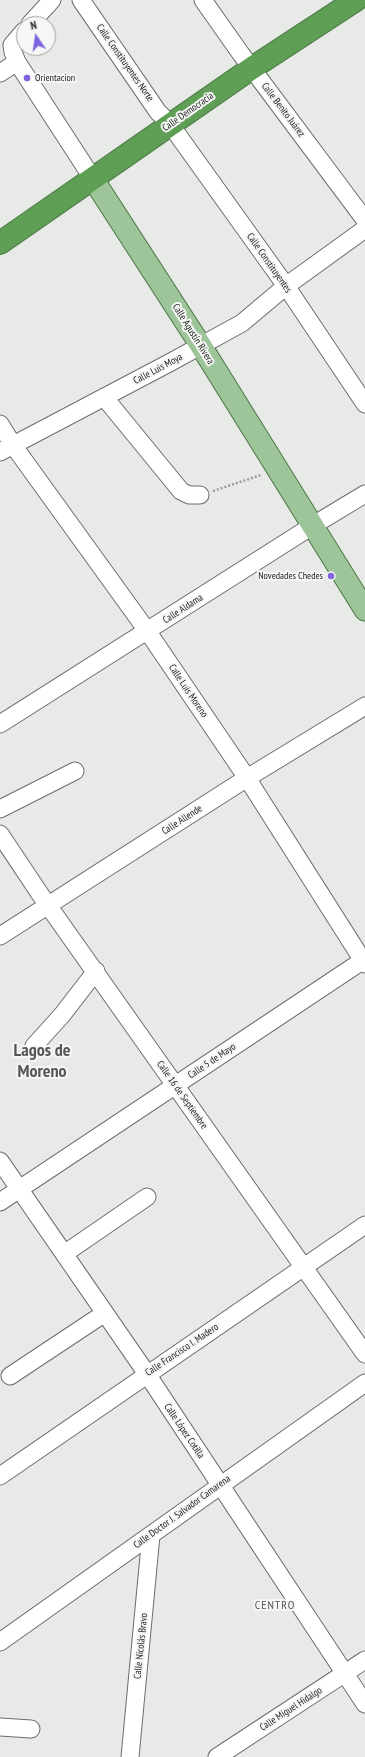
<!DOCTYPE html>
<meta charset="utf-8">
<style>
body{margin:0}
#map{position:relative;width:365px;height:1757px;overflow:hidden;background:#e7eae6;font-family:"PT Sans Narrow",sans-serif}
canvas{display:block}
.north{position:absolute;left:16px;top:16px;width:40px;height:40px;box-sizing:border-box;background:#f4f7f4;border:1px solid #a1a3a0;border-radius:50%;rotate:347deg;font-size:11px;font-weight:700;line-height:16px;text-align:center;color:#242523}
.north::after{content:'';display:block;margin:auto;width:14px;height:18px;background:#8064df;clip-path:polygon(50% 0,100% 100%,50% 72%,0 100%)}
</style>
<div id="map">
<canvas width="365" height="1757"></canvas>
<div class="north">N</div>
</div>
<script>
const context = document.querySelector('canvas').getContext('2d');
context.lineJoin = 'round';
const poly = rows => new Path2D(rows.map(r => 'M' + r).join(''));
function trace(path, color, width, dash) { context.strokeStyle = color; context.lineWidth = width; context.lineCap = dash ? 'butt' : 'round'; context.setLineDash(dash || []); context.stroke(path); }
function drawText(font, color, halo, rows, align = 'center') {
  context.font = font + ' "PT Sans Narrow",sans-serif'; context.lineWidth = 4; context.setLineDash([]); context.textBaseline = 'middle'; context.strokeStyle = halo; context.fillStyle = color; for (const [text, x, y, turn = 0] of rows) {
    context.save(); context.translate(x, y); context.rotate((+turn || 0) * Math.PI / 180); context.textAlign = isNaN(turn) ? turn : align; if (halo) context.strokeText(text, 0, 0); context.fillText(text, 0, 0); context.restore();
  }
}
const minor = poly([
 [81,0,158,112,170,124,286,286,365,404],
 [203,0,241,54,365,220],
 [30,24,52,0],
 [24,31,12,45,13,52,17,62,93,179],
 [0,73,17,62],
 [104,397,181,491,189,495,200,495],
 [0,424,13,445,148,632,247,778,365,964],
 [0,452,171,362,242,323,286,286,365,229],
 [0,724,312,526,365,494],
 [0,809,75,771],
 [0,834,40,894,365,1354],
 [0,936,247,778,365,706],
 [34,1046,62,1015,96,971],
 [0,1161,147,1374,365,1704],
 [0,1202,365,959],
 [64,1254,147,1197],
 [10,1376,105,1313],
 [0,1476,365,1225],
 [0,1642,365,1383],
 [0,1727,31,1729],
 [130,1757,151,1535],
 [217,1757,365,1660]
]);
const major = poly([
 [93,179,201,346,365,610]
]);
const highway = poly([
 [0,243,252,68,356,0]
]);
trace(minor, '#6c6e6c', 19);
trace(major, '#4a7444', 23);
trace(highway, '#4a7444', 24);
trace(poly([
 [213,491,261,475]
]), '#9b9d9a', 2.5, [2, 2]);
trace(minor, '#fff', 17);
trace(major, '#9ec599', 21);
trace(highway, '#5e9e55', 22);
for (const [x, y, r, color] of [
 [27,78,4,"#8064df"],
 [331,576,4,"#8064df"]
]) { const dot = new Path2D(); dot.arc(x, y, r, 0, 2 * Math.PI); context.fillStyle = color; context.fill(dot); trace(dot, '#f4f7f4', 1.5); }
drawText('10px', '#242523', '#f4f7f4', [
 ["Calle Constituyentes Norte",125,63,55],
 ["Calle Benito Juárez",283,110,53],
 ["Calle Democracia",188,112,-35],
 ["Calle Constituyentes",269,263,55],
 ["Calle Agustín Rivera",193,334,58],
 ["Calle Luis Moya",158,369,-28],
 ["Calle Aldama",183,609,-33],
 ["Calle Luis Moreno",188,691,56],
 ["Calle Allende",182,820,-33],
 ["Calle 5 de Mayo",212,1061,-34],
 ["Calle 16 de Septiembre",182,1095,55],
 ["Calle Francisco I. Madero",182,1350,-34],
 ["Calle López Cotilla",184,1431,56],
 ["Calle Doctor J. Salvador Camarena",182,1512,-36],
 ["Calle Nicolás Bravo",141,1646,-84],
 ["Calle Miguel Hidalgo",291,1709,-33]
]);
drawText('10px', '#242523', '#f4f7f4', [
 ["Orientacion",35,78],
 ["Novedades Chedes",323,576,"right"]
], 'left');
context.letterSpacing = '1px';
drawText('12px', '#555754', '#f4f7f4', [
 ["CENTRO",275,1606]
]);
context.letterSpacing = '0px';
drawText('bold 18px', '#555754', '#f4f7f4', [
 ["Lagos de",42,1051],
 ["Moreno",42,1072]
]);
</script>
